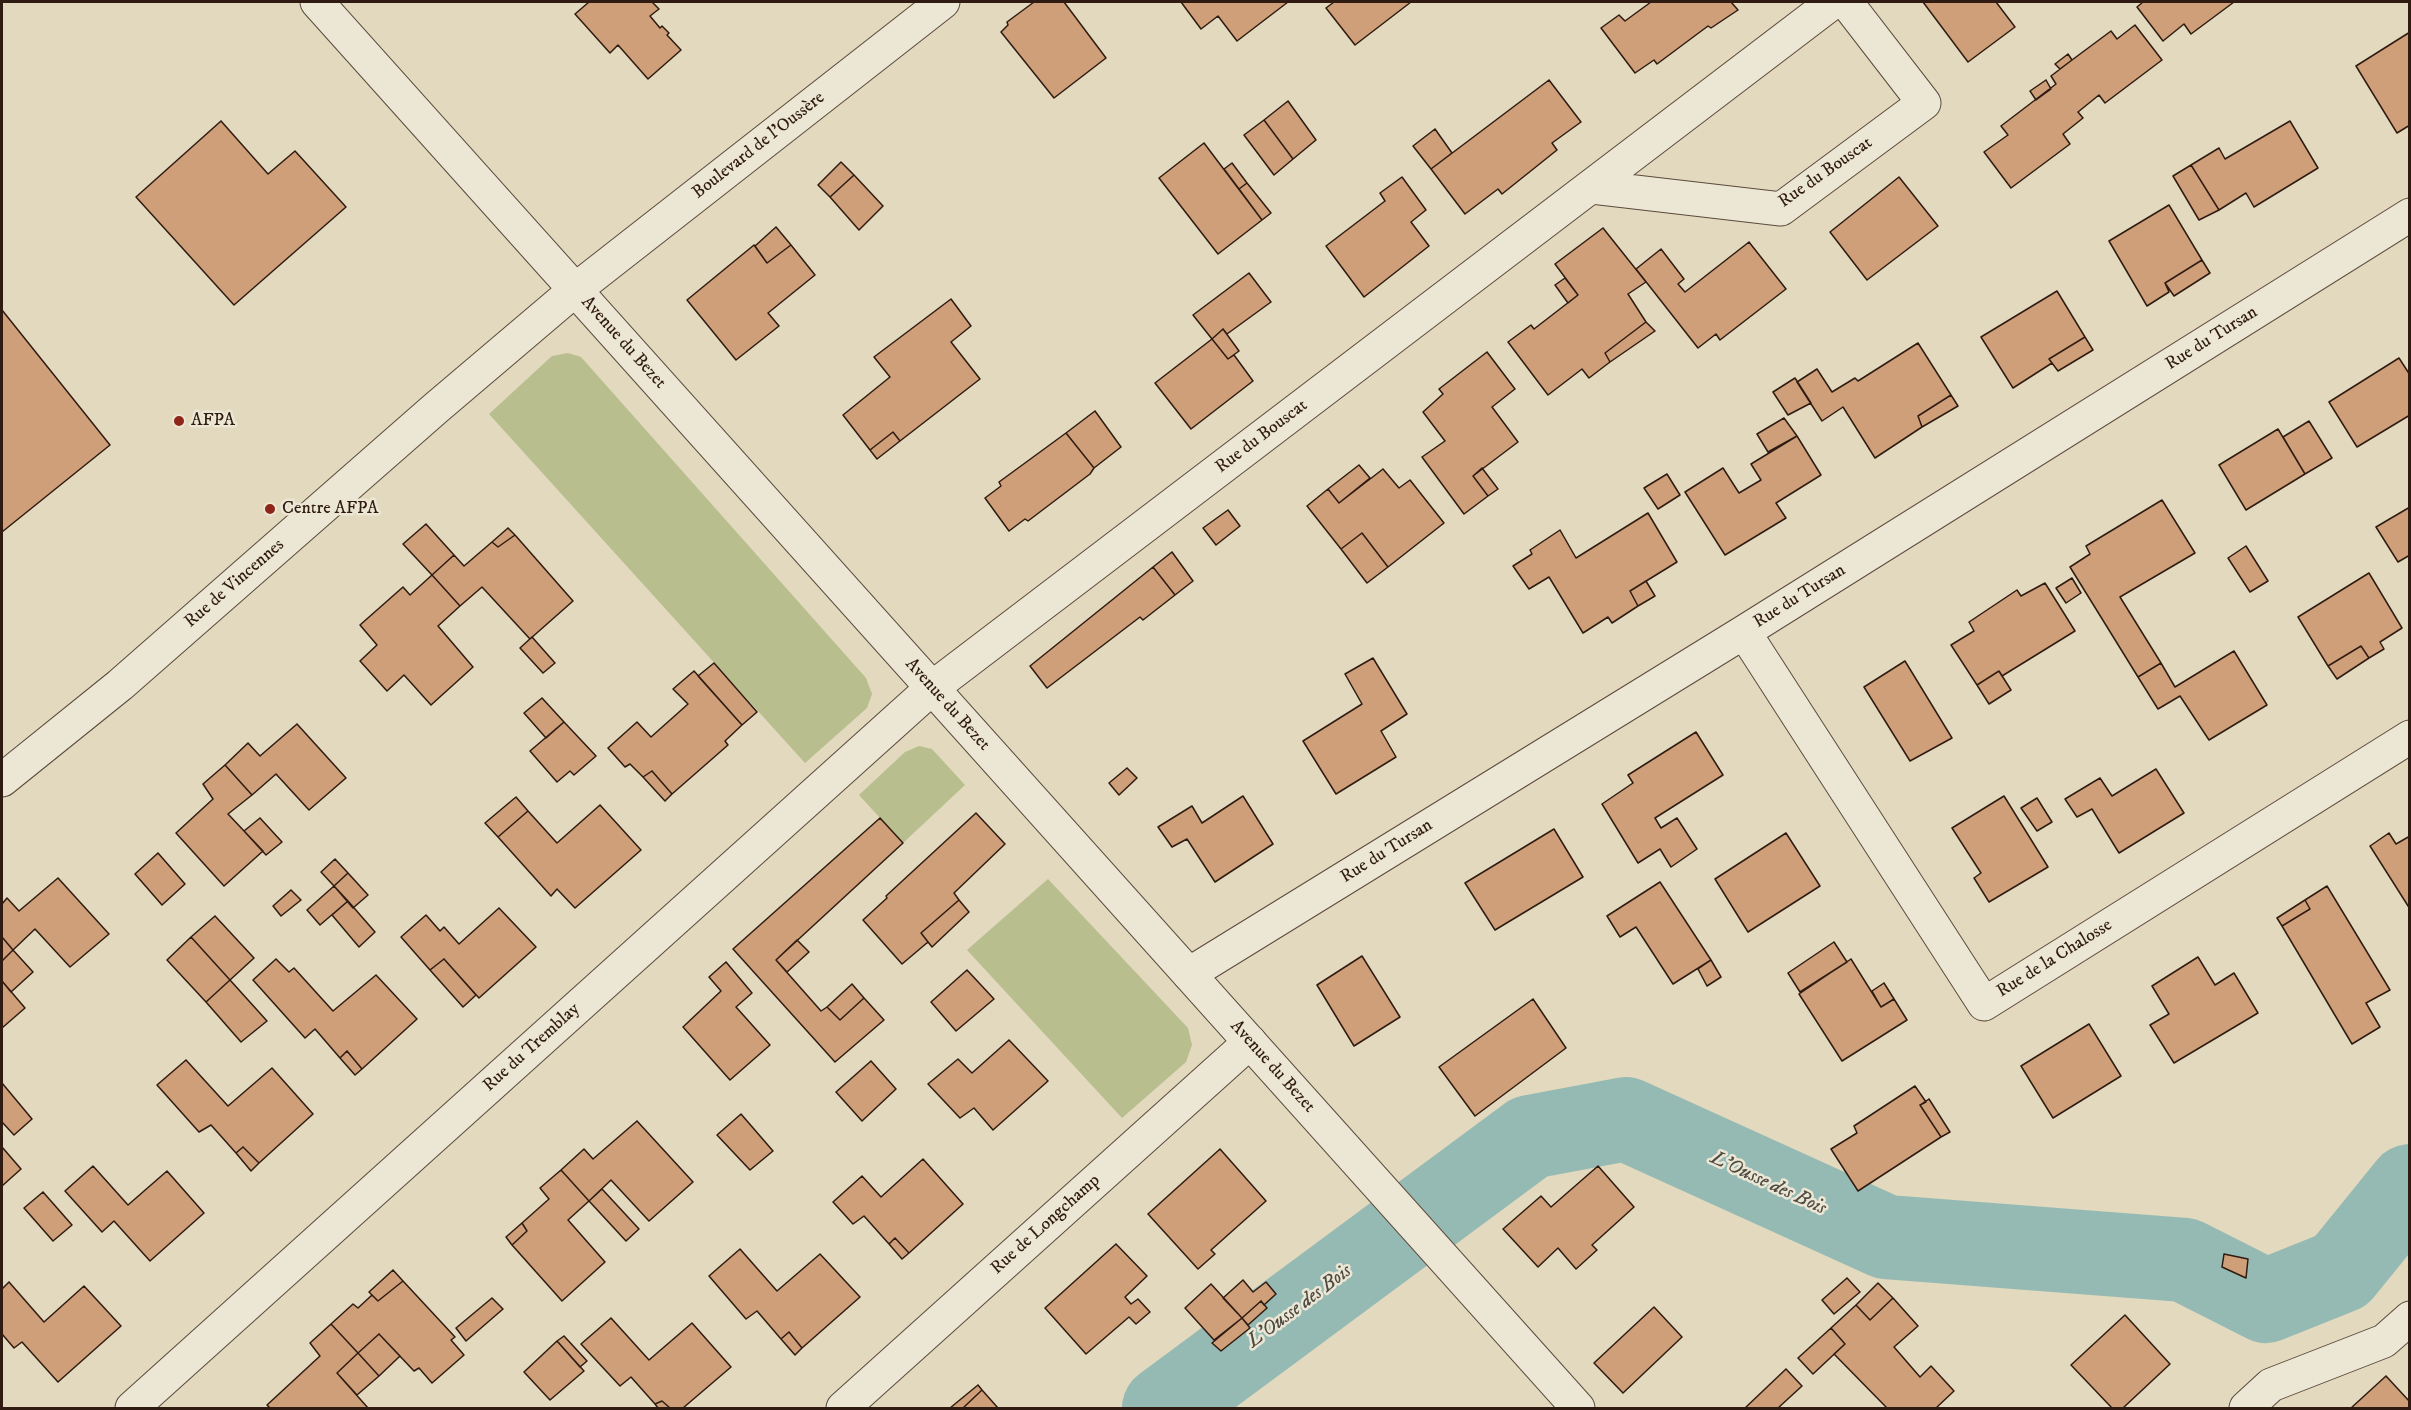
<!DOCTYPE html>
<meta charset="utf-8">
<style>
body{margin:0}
#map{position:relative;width:2411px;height:1410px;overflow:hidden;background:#e2d9be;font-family:"IM FELL DW Pica",serif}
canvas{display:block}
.frame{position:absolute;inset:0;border:3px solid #2f1b11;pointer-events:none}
</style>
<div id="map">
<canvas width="2411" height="1410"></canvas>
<div class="frame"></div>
</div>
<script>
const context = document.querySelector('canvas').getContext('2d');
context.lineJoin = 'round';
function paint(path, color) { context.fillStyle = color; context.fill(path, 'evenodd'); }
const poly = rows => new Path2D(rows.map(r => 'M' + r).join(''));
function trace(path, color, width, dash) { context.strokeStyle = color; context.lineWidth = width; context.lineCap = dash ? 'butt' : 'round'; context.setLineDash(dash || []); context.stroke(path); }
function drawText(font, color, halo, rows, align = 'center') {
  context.font = font + ' "IM FELL DW Pica",serif'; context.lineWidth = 5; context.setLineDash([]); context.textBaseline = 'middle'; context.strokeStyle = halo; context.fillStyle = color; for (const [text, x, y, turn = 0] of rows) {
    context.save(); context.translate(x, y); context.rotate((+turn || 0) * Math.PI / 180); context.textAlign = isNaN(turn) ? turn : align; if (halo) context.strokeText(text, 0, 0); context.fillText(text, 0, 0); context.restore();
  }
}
paint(poly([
 [568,353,581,357,866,678,872,694,867,708,805,763,489,414,552,356],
 [919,746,932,749,965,785,903,843,859,795,905,752],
 [1048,879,1188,1028,1192,1045,1186,1062,1122,1118,967,950]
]), '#b8be8e');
trace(poly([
 [1164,1408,1530,1137,1626,1119,1886,1237,2185,1260,2266,1301,2341,1271,2410,1186]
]), '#95bab3', 84);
const building = poly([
 [589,2,652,2,659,9,650,16,660,28,662,26,669,33,667,35,681,50,648,79,618,45,610,53,575,14,589,2],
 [1034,2,1064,2,1106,58,1054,98,1001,32,1008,25,1007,22,1034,2],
 [1181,2,1288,2,1237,41,1218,16,1201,29,1181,2],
 [1334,2,1411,2,1355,45,1326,8,1334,2],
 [1651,2,1731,2,1738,10,1711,28,1708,26,1657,64,1654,60,1635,73,1601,28,1619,15,1625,21,1651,2],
 [1923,2,1996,2,2015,27,1968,62,1923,2],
 [2143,2,2234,2,2191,34,2184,24,2163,41,2137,7,2143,2],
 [2135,25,2162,60,2105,103,2099,95,2078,112,2083,118,2063,134,2070,144,2011,188,1984,152,2008,135,2001,126,2056,84,2051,76,2072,60,2111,31,2117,39,2135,25],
 [2410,32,2410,125,2397,133,2356,66,2410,32],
 [2068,54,2072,60,2060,69,2055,64,2068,54],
 [1549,80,1581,122,1552,143,1557,150,1502,194,1498,189,1465,214,1431,169,1549,80],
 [2046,80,2051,89,2036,100,2030,91,2046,80],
 [1288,101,1316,140,1293,159,1264,120,1288,101],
 [1264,120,1293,159,1274,175,1244,135,1264,120],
 [221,121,268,174,295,151,346,207,234,305,136,197,221,121],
 [2290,121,2318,168,2254,207,2246,193,2219,210,2191,165,2219,148,2225,159,2290,121],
 [1435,129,1452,153,1431,169,1413,146,1435,129],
 [1204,143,1262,220,1218,254,1159,178,1204,143],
 [841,162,854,175,830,197,818,185,841,162],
 [1232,163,1247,183,1239,189,1224,169,1232,163],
 [2191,165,2219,210,2199,220,2173,176,2191,165],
 [854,175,883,206,859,230,830,197,854,175],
 [1402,177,1426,210,1411,222,1429,246,1364,297,1326,246,1385,201,1380,193,1402,177],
 [1899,177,1938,226,1867,280,1830,232,1899,177],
 [1247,183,1271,213,1262,220,1239,189,1247,183],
 [2169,205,2202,260,2165,283,2169,292,2147,306,2109,241,2169,205],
 [776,227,791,245,767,263,755,246,776,227],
 [1603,228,1646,282,1628,294,1646,322,1605,353,1610,362,1589,378,1582,369,1548,395,1508,342,1531,325,1534,329,1578,295,1555,264,1603,228],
 [1749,242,1786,289,1720,340,1716,334,1698,348,1636,269,1661,249,1684,279,1678,284,1685,292,1749,242],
 [754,245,767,263,791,245,815,275,768,313,779,326,736,360,687,300,754,245],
 [2202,260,2210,273,2174,296,2165,283,2202,260],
 [1249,273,1271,302,1227,334,1223,329,1212,339,1193,315,1249,273],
 [1565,278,1578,295,1568,303,1555,285,1565,278],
 [2057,291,2085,337,2049,359,2052,363,2013,388,1981,337,2057,291],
 [951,299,971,326,951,342,980,379,900,441,893,432,870,450,843,415,890,377,874,357,951,299],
 [2,310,110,445,2,532,2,310],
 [1646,322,1655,331,1610,362,1605,353,1646,322],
 [1223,329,1239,351,1228,359,1212,339,1223,329],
 [2085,337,2093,350,2058,371,2049,359,2085,337],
 [1212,339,1228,359,1234,355,1253,381,1191,429,1155,383,1212,339],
 [1918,343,1951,395,1918,416,1922,427,1875,458,1843,407,1822,421,1797,382,1817,369,1832,392,1855,378,1858,381,1918,343],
 [1487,352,1515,389,1492,407,1518,442,1473,476,1488,496,1464,514,1422,457,1445,441,1423,412,1443,394,1439,389,1487,352],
 [2399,358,2410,375,2410,415,2357,447,2329,402,2399,358],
 [1795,378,1811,403,1788,415,1773,392,1795,378],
 [1951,395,1958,406,1922,427,1918,416,1951,395],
 [1095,411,1121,447,1094,468,1066,433,1095,411],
 [1784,418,1797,436,1768,452,1757,434,1784,418],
 [2309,421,2332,458,2305,474,2283,437,2309,421],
 [2278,429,2305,474,2246,510,2219,465,2278,429],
 [893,432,900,441,877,459,870,450,893,432],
 [1066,433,1094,468,1090,474,1028,521,1025,519,1009,531,985,498,1001,486,999,482,1066,433],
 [1797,436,1821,475,1776,503,1786,518,1725,555,1685,492,1723,468,1739,493,1761,480,1751,464,1797,436],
 [1359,465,1370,478,1339,503,1328,489,1359,465],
 [1482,468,1498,489,1488,496,1473,476,1482,468],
 [1383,469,1399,488,1410,480,1444,523,1388,567,1362,533,1341,549,1307,506,1328,489,1339,503,1383,469],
 [1667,474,1680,495,1658,509,1644,488,1667,474],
 [2162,500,2195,553,2120,597,2161,663,2138,677,2070,567,2090,554,2086,546,2162,500],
 [2410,507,2410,555,2398,562,2376,527,2410,507],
 [1228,510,1240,526,1216,545,1203,528,1228,510],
 [1648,513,1677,562,1630,591,1638,606,1612,623,1608,617,1583,633,1549,577,1529,589,1513,566,1532,554,1530,550,1560,530,1576,558,1648,513],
 [426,524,454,555,432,575,403,544,426,524],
 [508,528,515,535,498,547,492,542,508,528],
 [1362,533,1388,567,1367,583,1341,549,1362,533],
 [515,535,573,601,530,639,482,587,460,606,432,575,454,555,464,566,492,542,498,547,515,535],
 [2246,546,2268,581,2250,592,2228,558,2246,546],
 [1172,552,1193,581,1175,595,1153,567,1172,552],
 [1153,567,1175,595,1143,620,1140,617,1047,688,1030,666,1153,567],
 [2369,573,2402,628,2380,642,2384,649,2369,658,2361,646,2328,666,2298,617,2369,573],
 [432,575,460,606,438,626,473,667,431,705,404,675,387,691,360,661,377,645,360,625,403,587,410,595,432,575],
 [2072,578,2081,593,2066,603,2056,588,2072,578],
 [1646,581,1655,596,1638,606,1630,591,1646,581],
 [2045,583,2075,631,2002,676,1999,671,1977,685,1951,645,1974,631,1969,622,2017,590,2021,596,2045,583],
 [532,637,555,663,543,673,520,648,532,637],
 [2361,646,2369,658,2337,679,2328,666,2361,646],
 [2234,651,2267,705,2209,740,2180,696,2158,709,2138,677,2161,663,2175,687,2234,651],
 [1373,658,1407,714,1381,731,1396,757,1336,794,1303,741,1362,704,1345,674,1373,658],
 [1905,661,1952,738,1910,761,1864,687,1905,661],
 [714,663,757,712,742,725,698,676,714,663],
 [694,671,742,725,725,741,728,745,672,794,652,771,643,777,630,764,625,767,608,748,637,722,651,737,688,704,673,689,694,671],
 [1999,671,2011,690,1989,704,1977,685,1999,671],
 [542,698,564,722,546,738,524,713,542,698],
 [564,722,596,756,574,775,570,771,557,782,530,751,564,722],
 [297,724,346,778,309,810,276,774,252,795,225,765,248,743,260,756,297,724],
 [1696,732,1723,775,1655,818,1661,828,1677,818,1697,849,1671,867,1660,849,1638,863,1602,804,1633,783,1628,775,1696,732],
 [225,765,252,795,228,814,263,851,224,886,176,833,213,799,203,784,225,765],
 [1127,768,1137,778,1119,795,1109,783,1127,768],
 [2156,769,2184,813,2119,853,2092,809,2077,817,2065,799,2100,778,2112,796,2156,769],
 [652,771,672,794,665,801,643,777,652,771],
 [1243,796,1273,844,1215,882,1187,839,1172,847,1158,827,1192,806,1202,823,1243,796],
 [2004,796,2048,867,1989,902,1974,878,1981,873,1952,828,2004,796],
 [516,797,528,811,498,837,485,823,516,797],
 [2037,798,2052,822,2037,831,2021,808,2037,798],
 [600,805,641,850,575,908,557,889,551,896,498,837,528,811,557,843,600,805],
 [976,813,1005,844,954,893,959,900,921,933,928,942,902,964,863,920,887,898,886,896,976,813],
 [260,818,282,842,266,855,244,831,260,818],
 [880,818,903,843,776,960,821,1011,827,1007,840,1020,864,998,884,1020,835,1062,733,949,880,818],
 [1554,829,1583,877,1495,930,1465,883,1554,829],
 [1786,833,1820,886,1748,932,1715,879,1786,833],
 [2389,833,2396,844,2410,836,2410,909,2370,846,2389,833],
 [158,853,185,884,162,905,135,874,158,853],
 [335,859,348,873,334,886,321,872,335,859],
 [348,873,368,895,353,908,334,886,348,873],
 [58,878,109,934,70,967,35,929,13,950,2,937,2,904,7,898,19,911,58,878],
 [1660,882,1711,960,1673,984,1636,927,1620,937,1607,916,1660,882],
 [334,886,348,901,320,925,307,910,334,886],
 [2327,886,2390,990,2366,1003,2380,1027,2352,1044,2282,926,2310,909,2305,900,2327,886],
 [291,890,301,900,281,916,273,906,291,890],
 [959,900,969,912,932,947,921,933,959,900],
 [2305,900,2310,909,2282,926,2277,918,2305,900],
 [348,901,375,932,359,947,332,915,348,901],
 [499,908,536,947,479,998,444,959,430,970,401,937,426,915,440,931,444,927,459,944,499,908],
 [215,916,254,958,230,980,191,937,215,916],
 [2,937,13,950,2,961,2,937],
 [191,937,230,980,206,1002,167,960,191,937],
 [797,940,809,952,787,972,776,960,797,940],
 [1834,942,1847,962,1800,992,1788,973,1834,942],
 [13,950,33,972,11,992,2,981,2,961,13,950],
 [1362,956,1400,1017,1354,1046,1317,985,1362,956],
 [2198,957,2215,985,2234,973,2258,1013,2174,1063,2150,1025,2169,1014,2152,986,2198,957],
 [276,959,289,972,294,968,333,1011,376,975,417,1019,362,1069,347,1051,340,1058,315,1029,305,1038,253,980,276,959],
 [444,959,476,995,463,1007,430,970,444,959],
 [1851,959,1881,1007,1894,999,1907,1020,1842,1061,1799,994,1851,959],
 [1711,960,1721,977,1707,986,1698,969,1711,960],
 [726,962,752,993,736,1007,770,1045,730,1080,683,1027,721,991,709,977,726,962],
 [967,970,994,999,956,1031,931,1002,967,970],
 [230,980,267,1021,241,1042,206,1002,230,980],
 [2,981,25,1008,2,1028,2,981],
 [1884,983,1894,999,1881,1007,1872,991,1884,983],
 [852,984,864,998,840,1020,827,1007,852,984],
 [1533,999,1566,1048,1475,1116,1439,1067,1533,999],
 [2089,1024,2121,1076,2053,1118,2021,1066,2089,1024],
 [1009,1040,1048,1081,993,1130,974,1108,960,1118,928,1084,958,1059,972,1073,1009,1040],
 [347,1051,362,1069,355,1075,340,1058,347,1051],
 [186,1060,228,1106,272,1068,313,1114,259,1163,243,1147,236,1153,211,1125,199,1132,157,1085,186,1060],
 [871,1061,896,1089,862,1121,836,1092,871,1061],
 [2,1083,32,1119,14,1135,2,1122,2,1083],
 [1915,1086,1926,1102,1920,1105,1941,1137,1858,1191,1831,1149,1857,1133,1854,1126,1915,1086],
 [1929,1099,1950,1132,1941,1137,1920,1105,1929,1099],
 [741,1114,773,1151,750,1170,717,1135,741,1114],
 [637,1121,693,1182,649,1221,611,1180,589,1201,561,1170,584,1149,593,1159,637,1121],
 [2,1147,21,1169,2,1186,2,1147],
 [243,1147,259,1163,251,1171,236,1153,243,1147],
 [1220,1149,1266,1201,1211,1250,1215,1254,1198,1269,1148,1214,1220,1149],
 [923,1159,963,1204,909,1253,895,1238,889,1244,864,1216,853,1224,833,1202,862,1176,881,1197,923,1159],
 [93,1166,128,1205,167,1171,204,1213,150,1261,114,1221,102,1232,65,1191,93,1166],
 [1598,1166,1634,1207,1592,1245,1597,1250,1576,1269,1558,1248,1538,1267,1503,1229,1541,1196,1551,1207,1598,1166],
 [561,1170,589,1201,568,1220,605,1262,562,1301,512,1245,527,1231,522,1223,549,1199,540,1188,561,1170],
 [602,1189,639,1229,626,1241,589,1201,602,1189],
 [43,1192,72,1225,53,1241,24,1208,43,1192],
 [522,1223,527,1231,512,1245,506,1237,522,1223],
 [895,1238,909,1253,902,1259,889,1244,895,1238],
 [1116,1244,1147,1276,1125,1297,1131,1304,1138,1299,1150,1312,1136,1324,1129,1317,1086,1354,1045,1308,1116,1244],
 [740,1249,777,1291,820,1254,860,1297,802,1348,789,1332,781,1339,757,1311,746,1319,709,1276,740,1249],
 [2224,1254,2248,1259,2246,1278,2222,1267,2224,1254],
 [393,1270,403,1281,378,1301,369,1292,393,1270],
 [1847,1278,1860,1292,1834,1314,1822,1300,1847,1278],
 [1243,1280,1253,1292,1266,1282,1276,1294,1264,1305,1261,1301,1242,1318,1223,1298,1243,1280],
 [403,1281,455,1337,451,1340,464,1355,432,1383,419,1368,414,1371,379,1334,358,1353,331,1324,353,1304,358,1308,372,1295,378,1301,403,1281],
 [9,1282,44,1322,84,1286,121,1326,58,1382,22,1342,14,1348,2,1334,2,1289,9,1282],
 [1878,1283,1893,1298,1870,1320,1856,1305,1878,1283],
 [1211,1284,1242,1318,1214,1340,1185,1308,1211,1284],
 [492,1298,503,1309,466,1341,456,1328,492,1298],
 [1893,1298,1918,1326,1894,1347,1920,1377,1931,1366,1954,1391,1936,1408,1887,1408,1834,1354,1845,1344,1831,1328,1856,1305,1870,1320,1893,1298],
 [1261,1301,1267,1308,1248,1325,1242,1318,1261,1301],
 [1654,1307,1682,1337,1623,1393,1594,1363,1654,1307],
 [2125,1315,2170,1364,2123,1408,2112,1408,2071,1365,2125,1315],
 [611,1318,649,1360,692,1323,731,1367,683,1408,670,1408,662,1401,655,1404,631,1377,620,1386,581,1344,611,1318],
 [1242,1318,1250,1328,1221,1351,1212,1343,1242,1318],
 [331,1324,358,1353,337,1373,368,1408,270,1408,267,1405,320,1356,310,1343,331,1324],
 [1831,1328,1845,1344,1813,1374,1798,1358,1831,1328],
 [789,1332,802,1348,795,1355,781,1339,789,1332],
 [379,1334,400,1356,379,1376,358,1353,379,1334],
 [564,1336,587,1361,580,1367,557,1341,564,1336],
 [557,1341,584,1371,550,1400,524,1372,557,1341],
 [358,1353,379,1376,357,1395,337,1373,358,1353],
 [1786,1369,1802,1386,1778,1408,1745,1408,1786,1369],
 [2386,1376,2410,1402,2410,1408,2351,1408,2386,1376],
 [978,1385,982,1390,963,1408,950,1408,978,1385],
 [982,1390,998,1408,963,1408,982,1390],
 [662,1401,670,1408,658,1408,655,1404,662,1401]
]);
paint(building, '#ce9f79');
trace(building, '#2f1b11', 1.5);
const minor = poly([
 [1592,187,1781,209,1924,103,1846,2],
 [1744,632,1984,1004,2410,737],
 [2,780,120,685,436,408,575,290],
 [1189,974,1744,632,2410,215],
 [132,1408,932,688,1833,2],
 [843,1408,1250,1042],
 [2246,1408,2271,1385,2384,1341,2410,1318]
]);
const tertiary = poly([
 [317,2,1578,1408],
 [575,290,943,2]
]);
trace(minor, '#5c4a3c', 35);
trace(tertiary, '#5c4a3c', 35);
trace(minor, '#ece6d5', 33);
trace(tertiary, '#ece6d5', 33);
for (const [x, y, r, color] of [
 [179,421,6,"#8f2418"],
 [270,509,6,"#8f2418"]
]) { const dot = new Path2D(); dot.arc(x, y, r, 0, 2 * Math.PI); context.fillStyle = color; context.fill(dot); trace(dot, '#ece6d5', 2); }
drawText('18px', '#2f1b11', '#ece6d5', [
 ["Boulevard de l'Oussère",759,146,-38],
 ["Rue du Bouscat",1826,173,-35],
 ["Rue du Tursan",2212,339,-32],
 ["Avenue du Bezet",623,343,48],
 ["Rue du Bouscat",1262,437,-37],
 ["Rue de Vincennes",235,584,-41],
 ["Rue du Tursan",1800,597,-32],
 ["Avenue du Bezet",947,705,48],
 ["Rue du Tursan",1387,852,-32],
 ["Rue de la Chalosse",2055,959,-32],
 ["Rue du Tremblay",532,1048,-42],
 ["Avenue du Bezet",1272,1067,48],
 ["Rue de Longchamp",1046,1225,-42]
]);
drawText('18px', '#2f1b11', '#ece6d5', [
 ["AFPA",191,421],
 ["Centre AFPA",282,509]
], 'left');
drawText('italic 20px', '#4e4b42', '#ece6d5', [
 ["L'Ousse des Bois",1768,1184,25],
 ["L'Ousse des Bois",1300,1307,-37]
]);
</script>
